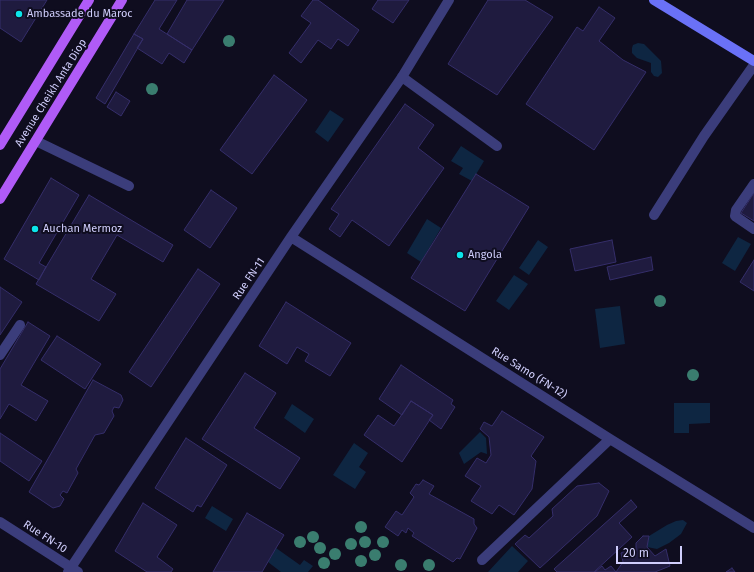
<!DOCTYPE html>
<style>
body{margin:0}
#map{position:relative;width:754px;height:572px;overflow:hidden;background:#0f0d1f;font-family:"Fira Sans",sans-serif}
canvas{display:block}
.scale{position:absolute;left:616px;top:546px;width:66px;height:18px;box-sizing:border-box;border:2px solid #d0cefc;border-top:0;padding-left:5px;font-size:12px;line-height:14px;white-space:nowrap;color:#d0cefc;-webkit-text-stroke:3px #0f0d1f;paint-order:stroke}
</style>
<div id="map">
<canvas width="754" height="572"></canvas>
<div class="scale">20 m</div>
</div>
<script>
const context = document.querySelector('canvas').getContext('2d');
context.lineJoin = 'round';
function paint(path, color) { context.fillStyle = color; context.fill(path, 'evenodd'); }
const poly = rows => new Path2D(rows.map(r => 'M' + r).join(''));
function trace(path, color, width, dash) { context.strokeStyle = color; context.lineWidth = width; context.lineCap = dash ? 'butt' : 'round'; context.setLineDash(dash || []); context.stroke(path); }
function drawText(font, color, halo, rows, align = 'center') {
  context.font = font + ' "Fira Sans",sans-serif'; context.lineWidth = 4; context.setLineDash([]); context.textBaseline = 'middle'; context.strokeStyle = halo; context.fillStyle = color; for (const [text, x, y, turn = 0] of rows) {
    context.save(); context.translate(x, y); context.rotate((+turn || 0) * Math.PI / 180); context.textAlign = isNaN(turn) ? turn : align; if (halo) context.strokeText(text, 0, 0); context.fillText(text, 0, 0); context.restore();
  }
}
paint(poly([
 [638,43,644,44,661,61,662,73,658,77,654,76,651,72,651,63,637,58,632,53,632,48,633,45],
 [330,110,344,119,328,142,315,132],
 [461,146,484,161,472,181,459,174,463,168,451,161],
 [427,219,441,228,421,262,407,253],
 [738,237,751,244,735,271,722,263],
 [538,240,548,247,529,275,519,268],
 [514,275,528,284,509,310,496,301],
 [620,306,625,344,600,348,595,309],
 [674,403,710,403,710,423,689,424,689,433,674,433],
 [292,404,314,419,305,433,284,418],
 [480,432,486,438,487,454,481,452,464,464,459,453],
 [354,443,368,453,359,467,366,472,355,489,333,475],
 [212,506,233,519,226,531,205,518],
 [683,520,687,523,681,534,669,543,657,549,647,547,649,536,667,525,676,521],
 [512,546,528,561,518,572,488,572],
 [276,548,300,565,304,560,313,566,308,572,281,572,268,562]
]), '#0e2642');
const building = poly([
 [0,0,47,0,21,42,0,28,0,0],
 [155,0,177,0,159,29,192,50,184,63,169,53,162,64,137,48,143,39,134,34,155,0],
 [187,0,224,0,192,50,167,34,187,0],
 [313,0,318,0,359,30,348,46,338,39,331,49,318,40,301,63,289,53,311,23,301,16,313,0],
 [378,0,409,0,393,23,372,9,378,0],
 [488,0,525,0,553,17,497,95,448,64,488,0],
 [599,7,615,18,599,41,623,60,646,72,594,150,526,104,577,27,583,31,599,7],
 [134,34,143,39,105,104,96,98,134,34],
 [274,75,307,100,252,174,220,150,274,75],
 [116,92,130,101,121,116,107,107,116,92],
 [405,104,434,125,418,148,444,168,389,246,352,220,340,237,329,229,339,214,331,209,405,104],
 [476,174,529,207,465,311,411,278,476,174],
 [51,178,79,195,39,263,46,267,39,280,4,259,51,178],
 [211,190,237,208,210,248,184,230,211,190],
 [754,193,754,221,741,213,754,193],
 [89,195,173,245,163,262,117,235,91,279,116,294,99,321,36,284,89,195],
 [612,240,616,262,575,271,570,249,612,240],
 [651,257,653,270,610,280,607,267,651,257],
 [754,260,754,291,740,282,754,260],
 [198,269,220,284,151,387,129,372,198,269],
 [0,287,22,302,0,335,0,287],
 [286,302,351,343,330,376,305,361,309,354,297,347,287,364,259,346,286,302],
 [28,322,50,336,21,385,48,401,36,421,9,404,0,419,0,369,28,322],
 [57,336,101,364,85,389,41,360,57,336],
 [401,365,453,400,451,404,455,407,441,429,429,420,433,415,411,401,402,415,379,399,401,365],
 [245,373,276,393,254,428,300,458,280,489,202,439,245,373],
 [93,380,121,395,123,400,119,408,114,407,112,411,114,416,104,433,95,435,76,469,78,473,67,493,63,491,60,495,64,499,60,506,53,508,29,492,93,380],
 [411,401,433,415,402,462,364,435,378,415,394,426,411,401],
 [502,411,544,437,531,456,536,461,532,489,514,515,499,505,492,514,471,501,481,486,465,476,477,458,486,463,491,455,489,437,480,429,484,422,492,426,502,411],
 [0,433,42,461,29,481,0,461,0,433],
 [186,438,227,465,201,507,197,505,193,512,155,488,186,438],
 [423,480,434,486,429,494,474,519,474,524,477,528,460,559,457,558,453,562,412,536,414,533,408,528,406,533,402,530,398,536,385,527,396,511,402,515,414,497,410,493,416,484,419,485,423,480],
 [599,483,609,491,597,516,540,568,515,544,525,535,529,538,553,516,552,509,577,486,599,483],
 [631,500,637,507,619,523,632,537,594,572,557,572,554,569,631,500],
 [143,503,177,525,157,557,173,569,171,572,147,572,115,551,143,503],
 [247,513,284,535,276,548,262,572,213,572,247,513],
 [643,536,649,536,647,547,655,556,666,549,670,566,655,572,595,572,602,566,605,570,611,566,616,572,623,562,621,553,627,550,633,555,636,551,636,543,643,536],
 [732,568,735,572,726,572,732,568]
]);
paint(building, '#1f1b3f');
trace(building, '#352e6a', 1);
trace(poly([
 [402,77,497,146],
 [36,141,129,186],
 [754,184,736,210,735,216,754,229],
 [654,215,704,136,754,65],
 [0,355,20,325]
]), '#3b3d7b', 10);
trace(poly([
 [291,237,610,439,754,528],
 [0,522,78,572],
 [482,560,610,439],
 [68,572,291,237,402,77,449,0]
]), '#3b3d7b', 10);
trace(poly([
 [654,0,754,61]
]), '#6a71f7', 10);
trace(poly([
 [0,145,89,0],
 [0,199,122,0]
]), '#b05bf7', 10);
context.fillStyle = '#3a7d6f';
for (const [x, y] of [
 [229,41],
 [152,89],
 [660,301],
 [693,375],
 [361,527],
 [313,537],
 [300,542],
 [365,542],
 [383,542],
 [351,544],
 [320,548],
 [335,554],
 [375,555],
 [361,561],
 [324,563],
 [401,565],
 [429,565]
]) { context.beginPath(); context.arc(x, y, 6, 0, 2 * Math.PI); context.fill(); }
for (const [x, y, r, color] of [
 [19,14,4,"#0ce5ea"],
 [35,229,4,"#0ce5ea"],
 [460,255,4,"#0ce5ea"]
]) { const dot = new Path2D(); dot.arc(x, y, r, 0, 2 * Math.PI); context.fillStyle = color; context.fill(dot); trace(dot, '#0f0d1f', 1.5); }
drawText('11px', '#d0cefc', '#0f0d1f', [
 ["Ambassade du Maroc",27,14],
 ["Auchan Mermoz",43,229],
 ["Angola",468,255]
], 'left');
drawText('11px', '#d0cefc', '#0f0d1f', [
 ["Avenue Cheikh Anta Diop",51,93,-58],
 ["Rue FN-11",249,279,-56],
 ["Rue Samo (FN-12)",529,373,32],
 ["Rue FN-10",45,537,33]
]);
</script>
